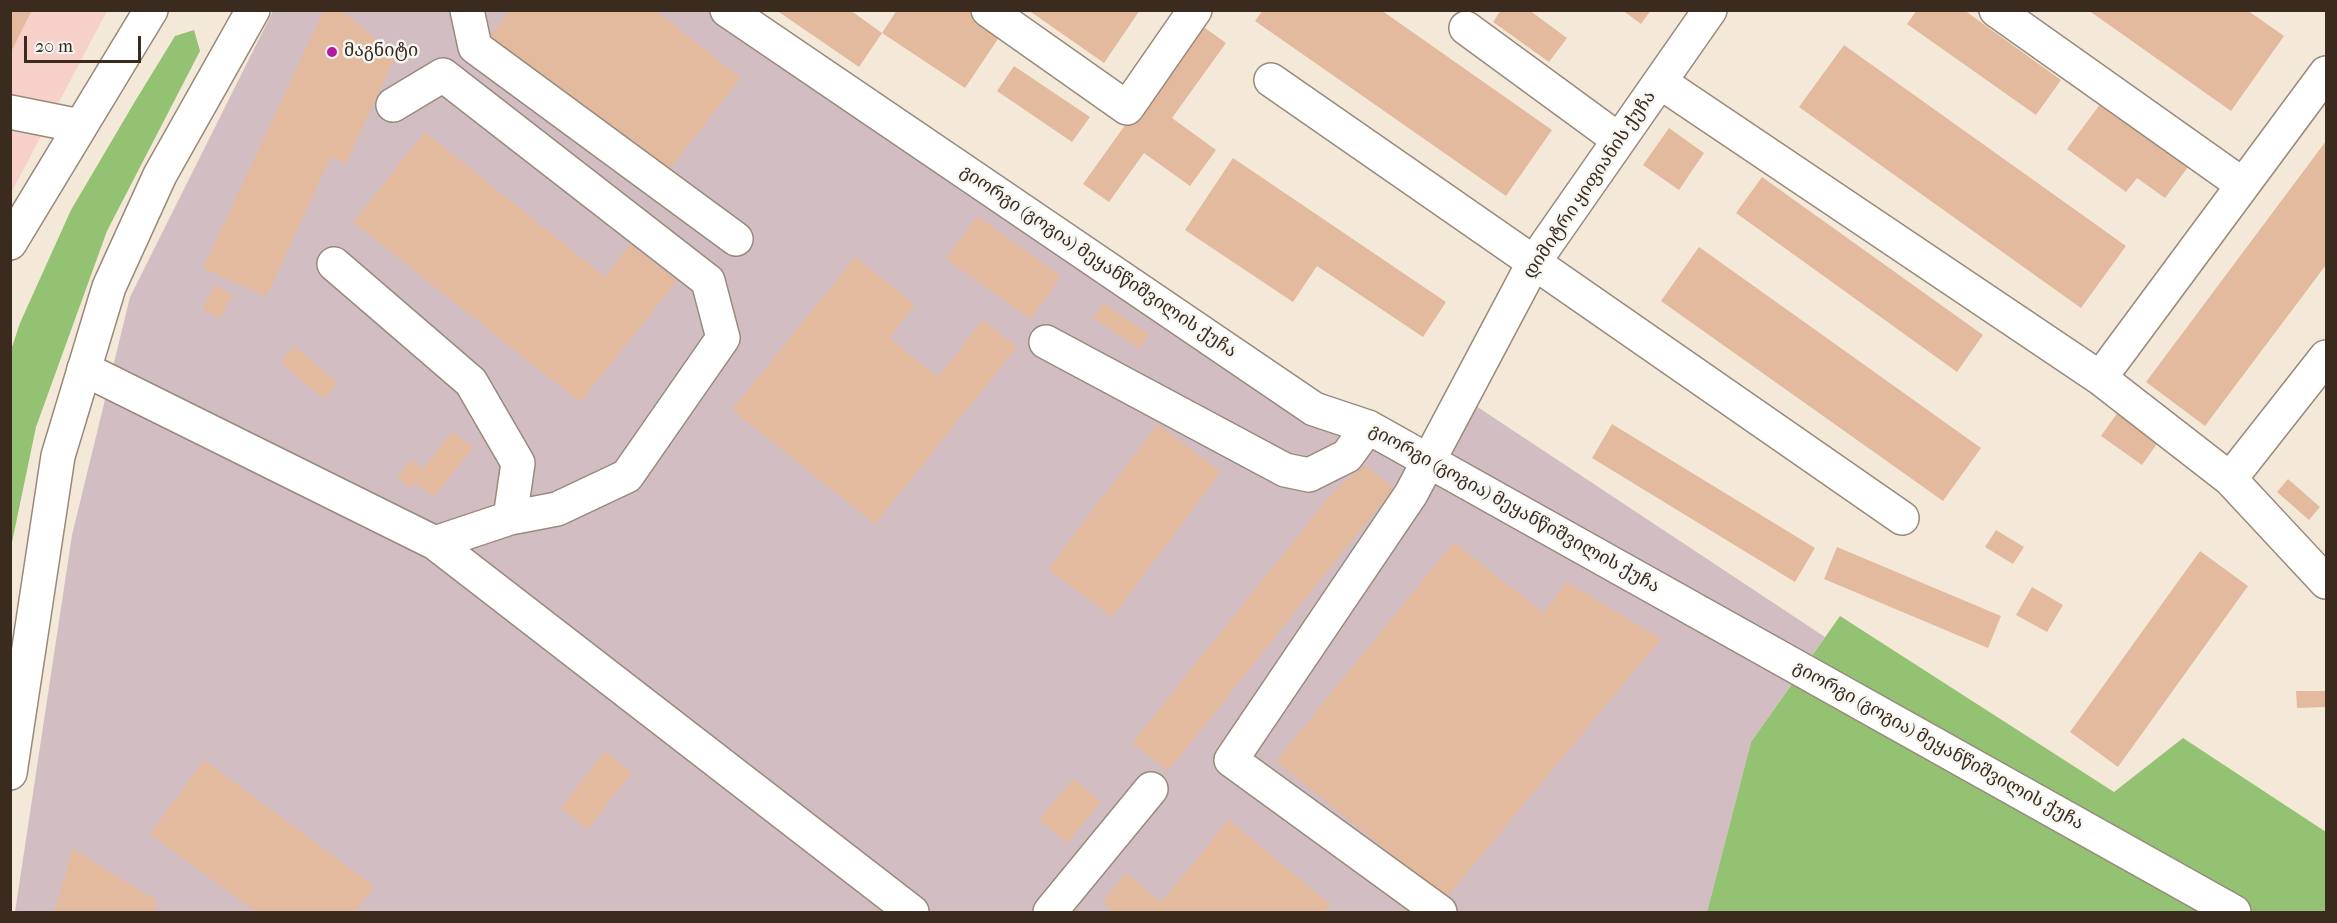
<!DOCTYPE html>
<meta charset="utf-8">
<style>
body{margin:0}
#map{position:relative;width:2337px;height:923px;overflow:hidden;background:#f4e9d8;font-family:"IM FELL French Canon",serif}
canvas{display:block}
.frame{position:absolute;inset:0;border:12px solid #3b2a1e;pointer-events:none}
.scale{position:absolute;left:24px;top:36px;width:117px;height:27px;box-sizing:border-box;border:3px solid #3b2a1e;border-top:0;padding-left:8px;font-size:18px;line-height:21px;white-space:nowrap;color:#3b2a1e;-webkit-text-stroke:4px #f6f6f2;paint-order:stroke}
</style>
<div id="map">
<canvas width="2337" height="923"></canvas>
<div class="frame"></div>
<div class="scale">20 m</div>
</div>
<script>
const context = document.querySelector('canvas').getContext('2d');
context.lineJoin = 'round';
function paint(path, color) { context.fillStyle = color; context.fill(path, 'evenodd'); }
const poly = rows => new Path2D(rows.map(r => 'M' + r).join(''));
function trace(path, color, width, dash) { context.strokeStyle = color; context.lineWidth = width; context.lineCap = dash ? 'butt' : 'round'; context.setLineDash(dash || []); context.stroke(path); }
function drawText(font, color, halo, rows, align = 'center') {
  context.font = font + ' "IM FELL French Canon","Noto Serif Georgian",serif'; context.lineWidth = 5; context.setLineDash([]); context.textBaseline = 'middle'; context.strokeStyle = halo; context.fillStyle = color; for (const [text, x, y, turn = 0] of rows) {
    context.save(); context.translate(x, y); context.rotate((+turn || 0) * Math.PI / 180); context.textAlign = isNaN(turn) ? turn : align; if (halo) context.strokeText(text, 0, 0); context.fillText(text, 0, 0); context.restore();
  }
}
paint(poly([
 [11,11,107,11,11,193]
]), '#f7d0ca');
paint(poly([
 [273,11,708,11,1324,429,1436,448,1467,400,1825,637,1751,742,1707,912,15,912,72,535,130,297]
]), '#d2bec2');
paint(poly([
 [194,30,200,51,107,231,36,427,11,547,10,353,20,323,71,210,134,103,175,36],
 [1840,616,2114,792,2183,738,2326,832,2326,912,1707,912,1751,742]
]), '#93c272');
paint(poly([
 [10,10,32,10,10,54],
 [324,10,341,10,396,55,346,164,331,157,266,297,203,268],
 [510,10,655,10,741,78,665,175,489,37],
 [776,10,850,10,882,33,859,67],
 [897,10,976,10,1004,30,965,88,882,33],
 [1028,10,1140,10,1104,63],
 [1263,10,1381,10,1552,130,1506,196,1255,21],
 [1501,10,1529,10,1567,38,1549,62,1493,22],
 [1622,10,1651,10,1641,24],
 [1917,10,1964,10,2061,80,2036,115,1907,24],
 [2088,10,2247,10,2284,36,2231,111],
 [1198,23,1226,43,1172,118,1216,150,1190,186,1144,153,1109,202,1083,184],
 [1844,45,2126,246,2081,308,1799,107],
 [1014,66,1090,117,1072,142,997,91],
 [2101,103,2188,167,2165,198,2137,178,2126,192,2067,149],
 [1669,128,1704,153,1679,190,1643,165],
 [425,132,605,277,630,244,677,281,580,402,353,222],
 [2326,141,2326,265,2205,426,2146,382],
 [1233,158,1446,302,1423,337,1317,266,1293,302,1185,230],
 [1762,177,1983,335,1957,372,1736,213],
 [977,216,1061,276,1031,319,946,259],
 [1699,247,1981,448,1943,501,1661,301],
 [855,257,915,305,889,338,938,377,983,320,1017,347,875,524,732,410],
 [215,285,233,295,220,318,202,309],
 [1103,303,1149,334,1140,349,1093,318],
 [294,346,338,383,324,399,281,363],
 [2118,412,2159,441,2142,465,2101,436],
 [1158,424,1221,472,1112,617,1048,569],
 [1612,424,1815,548,1795,582,1592,458],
 [452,432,473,447,434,497,415,483,411,488,397,478,411,460,423,469],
 [1365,465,1394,488,1168,771,1132,743,1333,492],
 [2288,479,2320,507,2309,520,2277,492],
 [1996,530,2024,547,2013,564,1985,547],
 [1454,542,1543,613,1567,582,1661,639,1446,898,1276,761],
 [1837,547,2001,616,1988,648,1824,579],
 [2200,551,2248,586,2118,767,2070,732],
 [2032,587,2063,605,2047,632,2016,615],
 [2296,691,2326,691,2326,707,2297,708],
 [605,751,632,772,588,829,561,808],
 [204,760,374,886,355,912,256,912,150,834],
 [1073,779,1101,802,1067,843,1039,820],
 [1229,820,1331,905,1325,912,1114,912,1102,902,1126,873,1161,902],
 [73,849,157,901,154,912,54,912]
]), '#e3ba9e');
const minor = poly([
 [467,10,475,47,736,239],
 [727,10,1314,409,1368,427,2234,912],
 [988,10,1127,108,1195,10],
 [1996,10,2243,185],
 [1466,28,1619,140],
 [1271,80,1902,518],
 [1660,82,2100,378,2230,479,2326,582],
 [393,105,443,75,708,281,723,338,627,476,557,509,510,518,435,543],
 [10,112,80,126],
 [334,264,471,382,518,463,510,518],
 [1046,342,1285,470,1309,475,1347,456,1368,427],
 [84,369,435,543,912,912],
 [2100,378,2326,73],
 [2230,479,2326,357],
 [1050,912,1151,789],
 [1440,912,1231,760,1411,494,1534,262,1710,10]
]);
const major = poly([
 [10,243,151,10],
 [10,773,58,456,109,287,160,175,253,10]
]);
trace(minor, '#988a7b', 36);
trace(major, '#988a7b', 36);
trace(minor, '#fff', 33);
trace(major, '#fff', 33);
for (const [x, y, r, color] of [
 [332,52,6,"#b5179e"]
]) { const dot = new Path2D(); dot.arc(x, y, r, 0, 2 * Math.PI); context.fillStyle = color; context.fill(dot); trace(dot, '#f6f6f2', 2); }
drawText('18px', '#3b2a1e', '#f6f6f2', [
 ["მაგნიტი",344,52]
], 'left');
drawText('18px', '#3b2a1e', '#f6f6f2', [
 ["დიმიტრი ყიფიანის ქუჩა",1590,185,-56],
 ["გიორგი (გოგია) მეყანწიშვილის ქუჩა",1098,262,34],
 ["გიორგი (გოგია) მეყანწიშვილის ქუჩა",1514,509,29],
 ["გიორგი (გოგია) მეყანწიშვილის ქუჩა",1938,746,29]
]);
</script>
